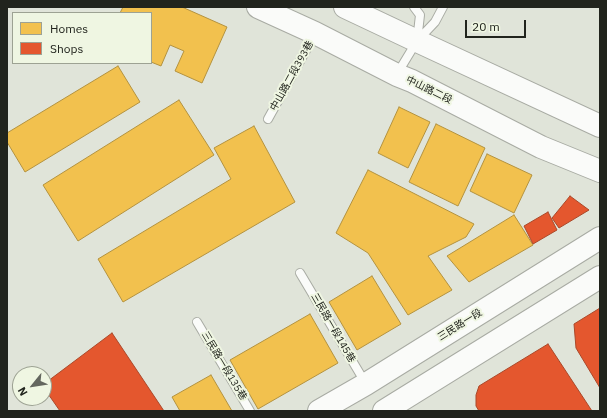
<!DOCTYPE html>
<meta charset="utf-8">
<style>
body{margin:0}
#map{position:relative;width:607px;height:418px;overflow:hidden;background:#e0e4d9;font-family:"IBM Plex Sans",sans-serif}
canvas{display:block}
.frame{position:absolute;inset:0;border:8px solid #21241d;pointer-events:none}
.legend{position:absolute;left:12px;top:12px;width:140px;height:52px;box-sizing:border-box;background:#eff6e2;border:1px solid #9da293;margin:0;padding:5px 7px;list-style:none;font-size:12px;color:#21241d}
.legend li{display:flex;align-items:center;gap:8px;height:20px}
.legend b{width:20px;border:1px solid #9da293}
.north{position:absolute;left:12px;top:366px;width:40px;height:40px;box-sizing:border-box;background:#eff6e2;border:1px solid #9da293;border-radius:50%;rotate:240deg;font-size:11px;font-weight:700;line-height:16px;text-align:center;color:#21241d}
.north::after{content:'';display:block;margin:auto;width:14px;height:18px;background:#64675f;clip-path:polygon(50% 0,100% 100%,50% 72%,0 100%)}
.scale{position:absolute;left:465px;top:20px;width:61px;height:18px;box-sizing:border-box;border:2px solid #21241d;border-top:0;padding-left:5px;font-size:12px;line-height:14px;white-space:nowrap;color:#21241d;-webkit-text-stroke:3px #eff6e2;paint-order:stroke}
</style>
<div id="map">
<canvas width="607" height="418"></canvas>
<div class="frame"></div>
<ul class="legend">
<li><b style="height:11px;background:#f2c14e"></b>Homes</li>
<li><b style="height:11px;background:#e4572e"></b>Shops</li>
</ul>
<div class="north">N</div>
<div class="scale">20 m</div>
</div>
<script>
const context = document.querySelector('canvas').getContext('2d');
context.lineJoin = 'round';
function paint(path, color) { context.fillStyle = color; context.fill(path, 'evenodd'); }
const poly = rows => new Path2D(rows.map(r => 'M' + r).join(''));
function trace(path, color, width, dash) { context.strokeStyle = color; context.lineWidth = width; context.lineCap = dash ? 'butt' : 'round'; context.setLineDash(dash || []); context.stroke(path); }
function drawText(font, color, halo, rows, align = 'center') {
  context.font = font + ' "IBM Plex Sans","Noto Sans TC",sans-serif'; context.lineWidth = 4; context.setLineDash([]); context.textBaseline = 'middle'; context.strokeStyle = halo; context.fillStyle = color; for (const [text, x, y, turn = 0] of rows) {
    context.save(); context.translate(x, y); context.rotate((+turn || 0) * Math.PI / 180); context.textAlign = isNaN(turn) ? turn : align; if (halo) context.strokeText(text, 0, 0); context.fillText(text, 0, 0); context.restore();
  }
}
const homes = poly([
 [123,7,182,7,227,27,202,83,175,71,184,51,170,45,161,66,151,62,151,13,120,13,123,7],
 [118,66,140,102,25,172,7,142,7,133,118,66],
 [179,100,214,155,78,241,43,185,179,100],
 [399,107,430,122,408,168,378,153,399,107],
 [436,124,485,148,458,206,409,182,436,124],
 [254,126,295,202,123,302,98,259,231,179,214,148,254,126],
 [487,154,532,175,514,213,470,191,487,154],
 [368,170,474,224,466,237,428,256,452,290,408,315,368,253,336,233,368,170],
 [514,215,533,245,469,282,447,256,514,215],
 [372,276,401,324,357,350,329,302,372,276],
 [310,314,338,363,258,409,230,360,310,314],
 [211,375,232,411,180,411,172,397,211,375]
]);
paint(homes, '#f2c14e');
trace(homes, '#b3923f', 1);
const shops = poly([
 [570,196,589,210,559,228,552,218,570,196],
 [548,212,557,230,533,244,524,226,548,212],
 [600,308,600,388,576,348,574,324,600,308],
 [112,333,164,411,60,411,44,388,44,384,112,333],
 [548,344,592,411,479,411,476,406,476,395,479,386,548,344]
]);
paint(shops, '#e4572e');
trace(shops, '#aa4829', 1);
const lane = poly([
 [414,7,420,15,417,41],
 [397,74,417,41,435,22,443,7],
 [268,119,315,34],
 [300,273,366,384],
 [197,322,250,411]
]);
const secondary = poly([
 [258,7,315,33,397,75,412,81,541,147,600,171],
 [345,7,417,41,600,126],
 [319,411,366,384,600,238],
 [384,411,600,277]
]);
trace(lane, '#a8aba3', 10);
trace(secondary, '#a8aba3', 24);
trace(lane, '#fafbf9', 8);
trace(secondary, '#fafbf9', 22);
drawText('10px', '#21241d', '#eff6e2', [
 ["中山路二段393巷",292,76,-61],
 ["中山路二段",429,90,26],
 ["三民路一段",460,325,-32],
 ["三民路一段145巷",333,328,60],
 ["三民路一段135巷",224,366,59]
]);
</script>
